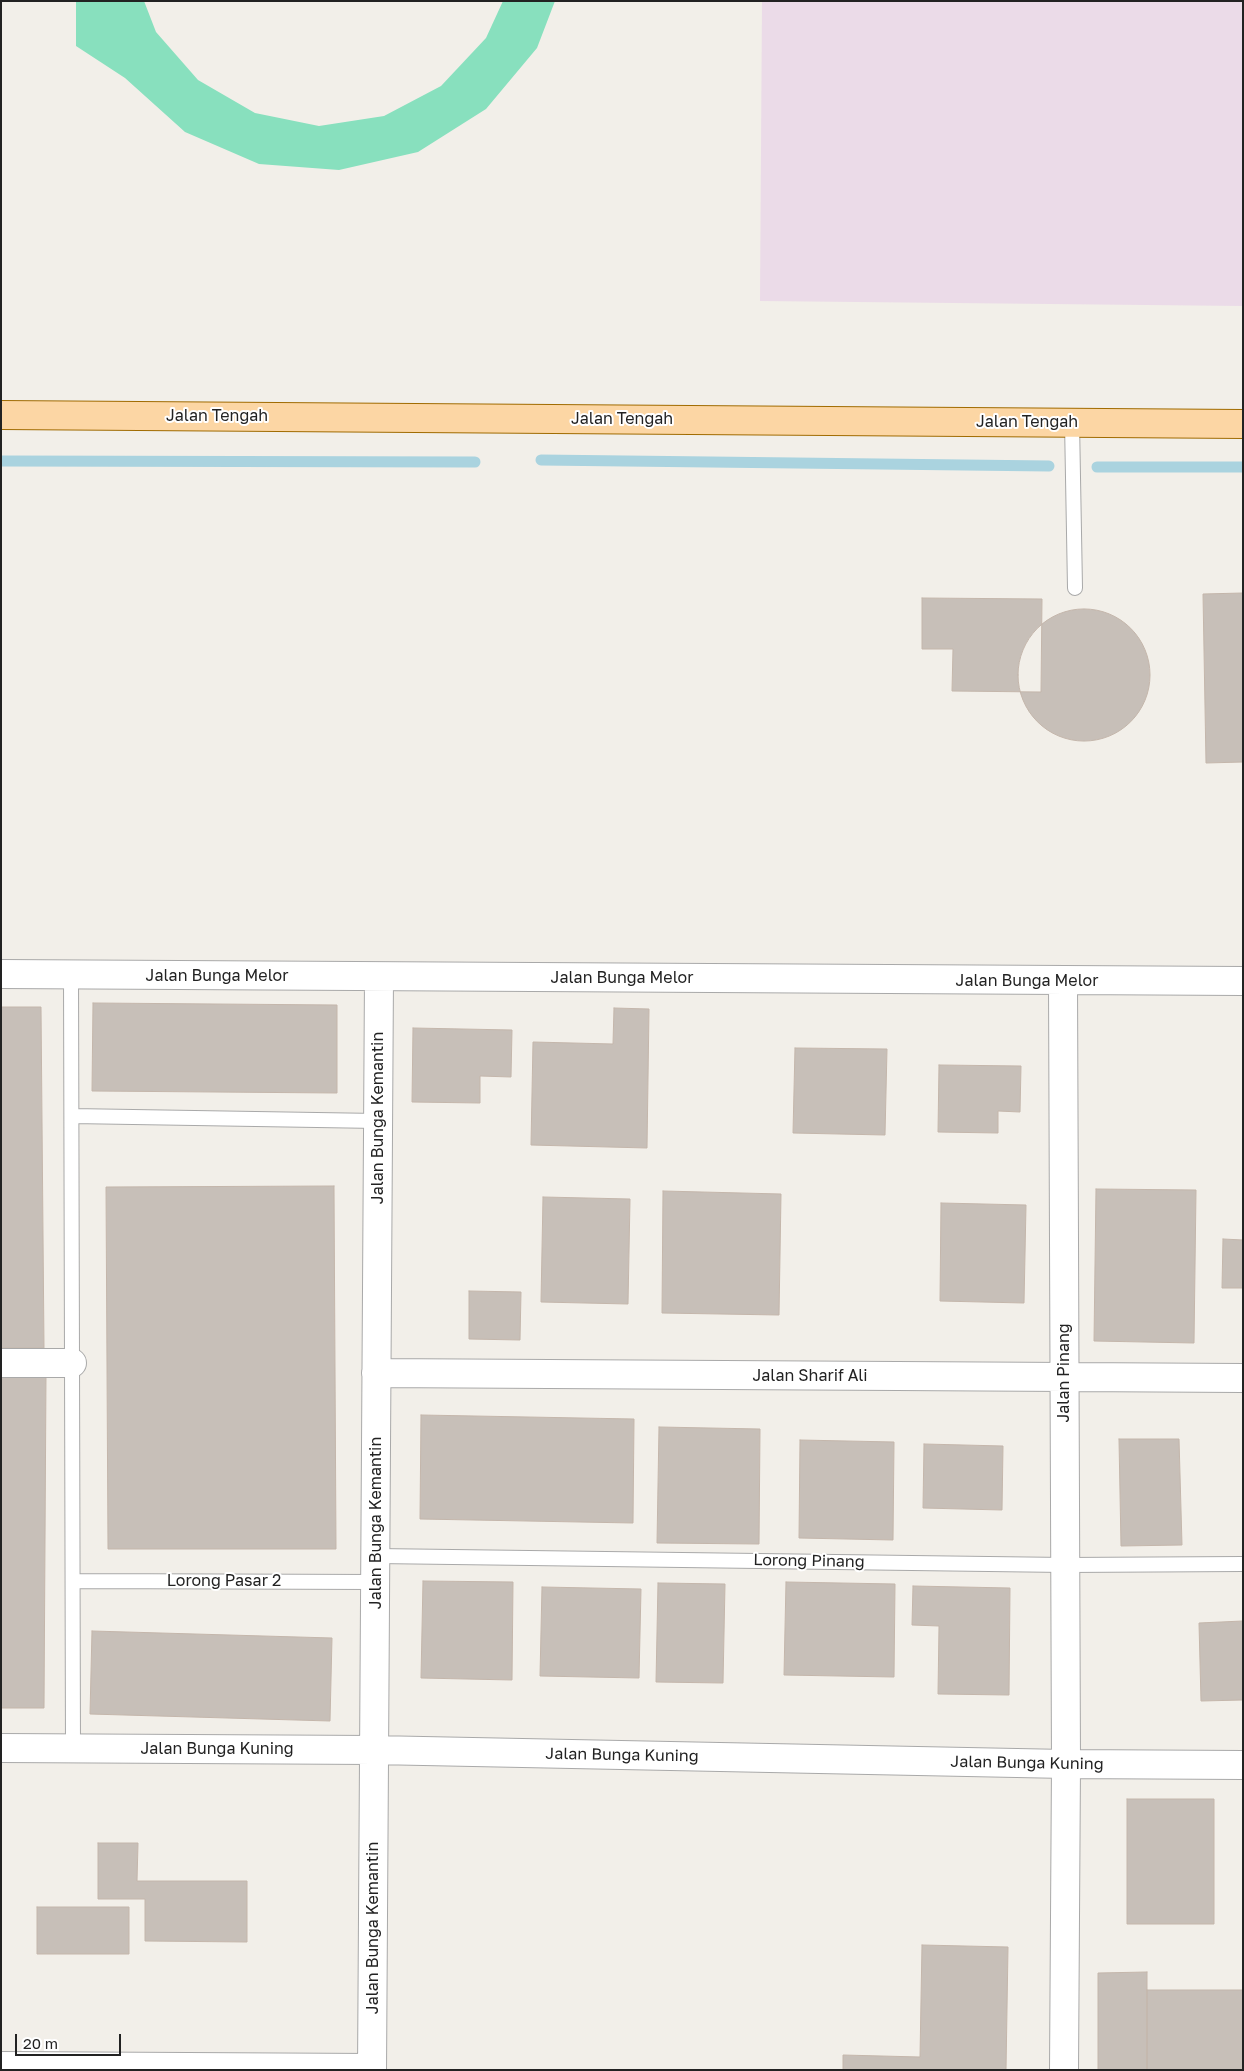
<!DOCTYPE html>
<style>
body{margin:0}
#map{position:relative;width:1244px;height:2071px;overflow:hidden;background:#f2efe9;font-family:"Golos Text",sans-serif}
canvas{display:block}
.frame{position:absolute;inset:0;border:2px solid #222;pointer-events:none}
.scale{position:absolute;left:15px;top:2034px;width:106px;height:22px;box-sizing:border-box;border:2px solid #222;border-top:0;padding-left:6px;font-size:15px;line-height:18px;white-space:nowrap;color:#222;-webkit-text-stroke:4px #fff;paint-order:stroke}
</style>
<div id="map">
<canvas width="1244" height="2071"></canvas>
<div class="frame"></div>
<div class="scale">20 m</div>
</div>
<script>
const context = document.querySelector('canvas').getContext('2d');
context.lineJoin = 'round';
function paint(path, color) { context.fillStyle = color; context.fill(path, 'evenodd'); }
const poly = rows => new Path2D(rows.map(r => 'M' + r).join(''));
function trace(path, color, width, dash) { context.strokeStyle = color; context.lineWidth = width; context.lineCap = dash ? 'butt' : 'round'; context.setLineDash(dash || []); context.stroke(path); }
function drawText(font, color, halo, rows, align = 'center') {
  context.font = font + ' "Golos Text",sans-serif'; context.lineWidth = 4; context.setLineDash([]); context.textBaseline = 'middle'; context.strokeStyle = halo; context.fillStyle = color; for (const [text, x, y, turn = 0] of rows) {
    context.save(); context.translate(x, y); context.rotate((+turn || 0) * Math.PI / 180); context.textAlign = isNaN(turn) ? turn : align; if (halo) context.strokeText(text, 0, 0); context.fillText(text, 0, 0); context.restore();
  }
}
paint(poly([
 [762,1,1243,1,1243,306,760,301]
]), '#ebdbe8');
paint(poly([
 [76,1,144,1,156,32,198,80,255,113,319,126,384,116,441,86,486,38,503,1,555,1,537,48,486,109,418,152,339,170,259,164,185,132,125,78,76,46]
]), '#88e0be');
trace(poly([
 [541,460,1049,466],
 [1,461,475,462],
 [1097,467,1243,467]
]), '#aad3df', 11);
const building = poly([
 [1243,593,1243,762,1206,763,1203,594,1243,593],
 [922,598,1042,599,1041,692,952,691,953,649,922,649,922,598],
 '1018 675a66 66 0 1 1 132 0a66 66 0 1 1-132 0Z',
 [93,1003,337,1005,337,1093,92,1091,93,1003],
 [1,1007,41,1007,44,1348,1,1348,1,1007],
 [614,1008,649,1009,647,1148,531,1145,533,1042,613,1044,614,1008],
 [413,1028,512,1030,511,1077,480,1076,480,1103,412,1102,413,1028],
 [795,1048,887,1049,885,1135,793,1133,795,1048],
 [939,1065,1021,1066,1020,1112,998,1111,998,1133,938,1132,939,1065],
 [334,1186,336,1549,108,1549,106,1187,334,1186],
 [1096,1189,1196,1190,1194,1343,1094,1341,1096,1189],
 [663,1191,781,1194,779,1315,662,1313,663,1191],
 [543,1197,630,1199,628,1304,541,1302,543,1197],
 [941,1203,1026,1205,1024,1303,940,1301,941,1203],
 [1223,1239,1243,1240,1243,1288,1222,1288,1223,1239],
 [469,1291,521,1292,520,1340,469,1339,469,1291],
 [1,1372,46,1373,44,1708,1,1708,1,1372],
 [421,1415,634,1419,633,1523,420,1519,421,1415],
 [659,1427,760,1429,759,1544,657,1543,659,1427],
 [1119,1439,1179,1439,1182,1545,1121,1546,1119,1439],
 [800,1440,894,1442,893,1540,799,1538,800,1440],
 [924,1444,1003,1446,1002,1510,923,1508,924,1444],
 [423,1581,513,1582,512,1680,421,1678,423,1581],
 [786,1582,895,1584,894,1677,784,1675,786,1582],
 [658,1583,725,1584,723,1683,656,1682,658,1583],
 [913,1586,1010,1588,1009,1695,938,1694,939,1626,912,1625,913,1586],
 [542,1587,641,1589,639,1678,540,1676,542,1587],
 [1243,1621,1243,1700,1201,1701,1199,1623,1243,1621],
 [92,1631,332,1638,330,1721,90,1714,92,1631],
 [1127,1799,1214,1799,1214,1924,1127,1924,1127,1799],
 [98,1843,138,1843,137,1881,247,1881,247,1942,145,1941,145,1899,98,1899,98,1843],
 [37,1907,129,1907,129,1954,37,1954,37,1907],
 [922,1945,1008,1947,1006,2070,843,2070,843,2055,920,2057,922,1945],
 [1147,1972,1147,2070,1098,2070,1098,1973,1147,1972],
 [1147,1990,1243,1990,1243,2070,1147,2070,1147,1990]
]);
paint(building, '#c7bfb8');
trace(building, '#c4b6ab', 1);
const lane = poly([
 [1072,422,1075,588],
 [71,975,73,1749],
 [72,1116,378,1121],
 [376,1556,1065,1565,1243,1564],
 [73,1581,375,1582]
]);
const street = poly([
 [1,974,1243,981],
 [1063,981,1066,1764,1064,2070],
 [1,1363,72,1363],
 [376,1373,1243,1378],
 [1,1748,374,1750,1066,1764,1243,1765],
 [1,2066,372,2068],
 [372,2070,379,977]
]);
const primary = poly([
 [1,415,1243,424]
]);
trace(lane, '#a9a9a9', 16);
trace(street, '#a9a9a9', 30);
trace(primary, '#a06b00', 30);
trace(lane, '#fff', 14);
trace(street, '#fff', 28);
trace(primary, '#fcd6a4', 28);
drawText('16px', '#222', '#fff', [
 ["Jalan Tengah",217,416],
 ["Jalan Tengah",622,419],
 ["Jalan Tengah",1027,422],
 ["Jalan Bunga Melor",217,976],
 ["Jalan Bunga Melor",622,978],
 ["Jalan Bunga Melor",1027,981],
 ["Jalan Bunga Kemantin",378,1118,-90],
 ["Jalan Pinang",1064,1373,-90],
 ["Jalan Sharif Ali",810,1376],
 ["Jalan Bunga Kemantin",376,1523,-90],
 ["Lorong Pinang",809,1561,1],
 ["Lorong Pasar 2",224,1581],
 ["Jalan Bunga Kuning",217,1749],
 ["Jalan Bunga Kuning",622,1755,1],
 ["Jalan Bunga Kuning",1027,1763,1],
 ["Jalan Bunga Kemantin",373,1928,-90]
]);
</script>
